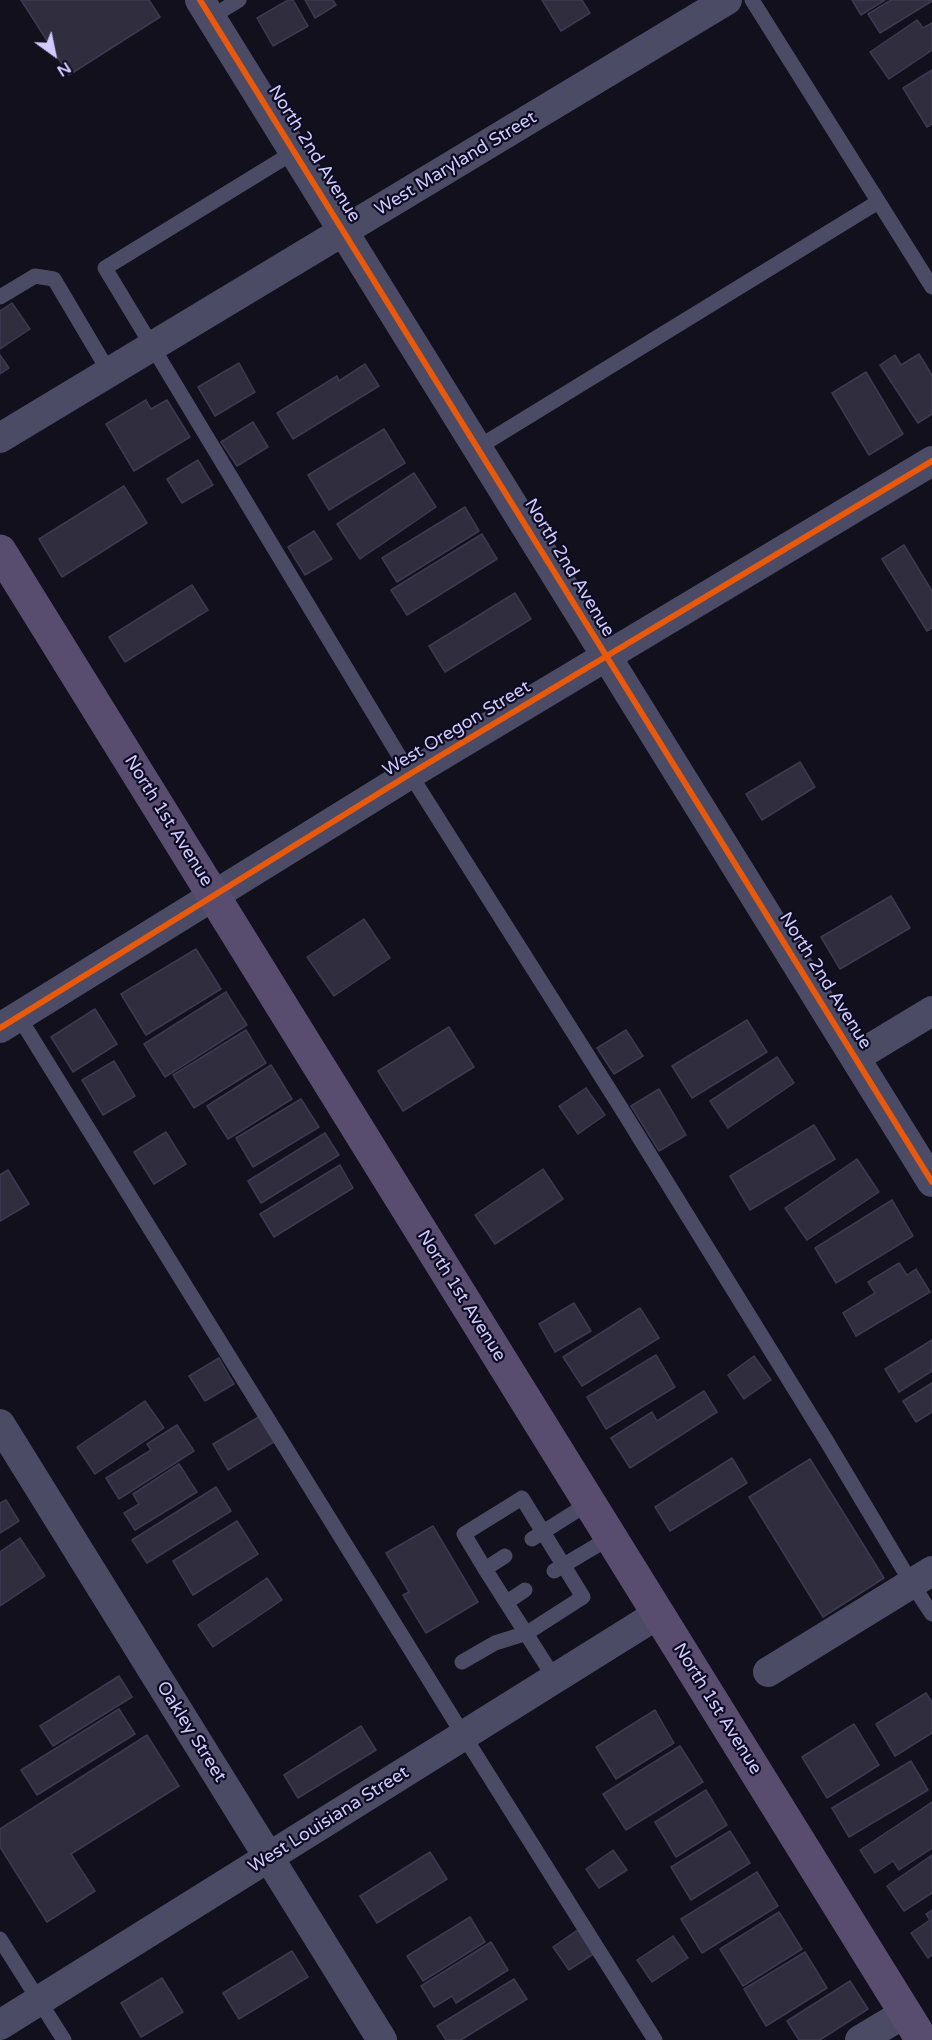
<!DOCTYPE html>
<style>
body{margin:0}
#map{position:relative;width:932px;height:2040px;overflow:hidden;background:#12101c;font-family:"Varela Round",sans-serif}
canvas{display:block}
.north{position:absolute;left:24px;top:24px;width:60px;height:60px;-webkit-text-stroke:4px #0e0b21;paint-order:stroke;rotate:147deg;font-size:16px;font-weight:700;line-height:24px;text-align:center;color:#cfcbff}
.north::after{content:'';display:block;margin:auto;width:21px;height:27px;background:#cfcbff;clip-path:polygon(50% 0,100% 100%,50% 72%,0 100%)}
</style>
<div id="map">
<canvas width="932" height="2040"></canvas>
<div class="north">N</div>
</div>
<script>
const context = document.querySelector('canvas').getContext('2d');
context.lineJoin = 'round';
function paint(path, color) { context.fillStyle = color; context.fill(path, 'evenodd'); }
const poly = rows => new Path2D(rows.map(r => 'M' + r).join(''));
function trace(path, color, width, dash) { context.strokeStyle = color; context.lineWidth = width; context.lineCap = dash ? 'butt' : 'round'; context.setLineDash(dash || []); context.stroke(path); }
function drawText(font, color, halo, rows, align = 'center') {
  context.font = font + ' "Varela Round",sans-serif'; context.lineWidth = 4.5; context.setLineDash([]); context.textBaseline = 'middle'; context.strokeStyle = halo; context.fillStyle = color; for (const [text, x, y, turn = 0] of rows) {
    context.save(); context.translate(x, y); context.rotate((+turn || 0) * Math.PI / 180); context.textAlign = isNaN(turn) ? turn : align; if (halo) context.strokeText(text, 0, 0); context.fillText(text, 0, 0); context.restore();
  }
}
const building = poly([
 [21,0,149,0,160,17,69,75,21,0],
 [288,0,293,0,308,26,273,46,257,18,288,0],
 [305,0,333,0,336,5,315,18,305,0],
 [542,0,582,0,590,13,561,31,542,0],
 [852,0,885,0,861,15,852,0],
 [891,0,932,0,932,1,880,33,868,14,891,0],
 [917,20,923,28,932,23,932,50,889,79,870,52,917,20],
 [932,70,932,124,927,127,903,88,932,70],
 [12,303,30,329,0,349,0,311,12,303],
 [919,354,932,375,932,414,918,423,880,365,895,355,901,365,919,354],
 [0,355,9,368,0,374,0,355],
 [239,363,255,392,215,416,198,387,239,363],
 [365,364,379,386,293,439,277,413,337,376,339,381,365,364],
 [866,372,903,434,869,455,832,393,866,372],
 [146,400,151,409,167,400,190,437,134,471,106,424,146,400],
 [253,422,268,447,237,466,221,442,253,422],
 [384,429,405,463,329,510,308,475,384,429],
 [198,460,213,485,182,503,167,479,198,460],
 [414,473,436,507,360,559,337,524,414,473],
 [124,486,147,523,62,577,39,539,124,486],
 [465,507,479,531,397,582,382,558,465,507],
 [314,531,332,559,305,575,288,547,314,531],
 [482,534,497,559,407,615,391,590,482,534],
 [904,545,932,591,932,628,927,631,882,559,904,545],
 [192,585,208,610,125,662,109,637,192,585],
 [515,593,531,619,445,672,429,646,515,593],
 [800,762,815,787,762,820,746,794,800,762],
 [891,896,910,928,840,969,821,937,891,896],
 [364,919,390,958,334,996,307,957,364,919],
 [196,949,221,989,146,1035,121,994,196,949],
 [226,992,247,1025,165,1077,144,1044,226,992],
 [95,1009,117,1044,73,1072,51,1037,95,1009],
 [747,1020,767,1052,692,1098,672,1066,747,1020],
 [449,1027,474,1067,403,1111,378,1071,449,1027],
 [246,1030,266,1063,194,1108,173,1075,246,1030],
 [626,1030,643,1056,614,1074,597,1048,626,1030],
 [777,1057,794,1083,728,1128,710,1101,777,1057],
 [114,1061,135,1096,103,1115,82,1080,114,1061],
 [271,1065,292,1099,228,1139,207,1106,271,1065],
 [586,1088,605,1115,578,1134,559,1106,586,1088],
 [659,1089,686,1135,659,1151,631,1106,659,1089],
 [301,1099,319,1127,253,1167,236,1138,301,1099],
 [814,1125,835,1159,750,1210,730,1176,814,1125],
 [166,1132,186,1164,154,1184,134,1152,166,1132],
 [325,1133,339,1155,261,1203,248,1181,325,1133],
 [857,1159,879,1192,807,1240,785,1208,857,1159],
 [340,1165,353,1188,274,1237,260,1214,340,1165],
 [543,1169,563,1199,495,1244,475,1215,543,1169],
 [8,1170,29,1204,0,1221,0,1175,8,1170],
 [892,1200,913,1236,836,1283,815,1248,892,1200],
 [899,1263,907,1275,916,1269,930,1292,856,1336,843,1313,875,1293,868,1282,899,1263],
 [574,1303,591,1331,555,1352,539,1324,574,1303],
 [640,1308,659,1338,582,1386,563,1357,640,1308],
 [932,1340,932,1371,899,1392,885,1369,932,1340],
 [656,1355,675,1387,606,1429,587,1397,656,1355],
 [754,1356,771,1380,744,1399,728,1375,754,1356],
 [219,1358,234,1384,205,1401,189,1376,219,1358],
 [932,1383,932,1412,916,1422,903,1401,932,1383],
 [704,1391,717,1412,630,1468,611,1438,652,1412,657,1421,704,1391],
 [145,1401,164,1428,95,1474,77,1447,145,1401],
 [262,1415,277,1440,228,1470,213,1444,262,1415],
 [177,1425,194,1451,119,1499,106,1478,151,1450,147,1444,177,1425],
 [732,1458,747,1483,670,1531,655,1507,732,1458],
 [810,1459,884,1578,823,1617,749,1497,810,1459],
 [179,1464,197,1492,135,1530,124,1513,139,1504,133,1494,179,1464],
 [216,1487,231,1511,147,1563,132,1540,216,1487],
 [6,1500,19,1521,0,1533,0,1503,6,1500],
 [237,1521,258,1554,193,1595,173,1561,237,1521],
 [433,1526,478,1602,426,1633,403,1595,409,1592,386,1553,433,1526],
 [20,1538,45,1576,0,1606,0,1552,20,1538],
 [267,1578,282,1600,213,1647,198,1625,267,1578],
 [119,1676,132,1697,53,1746,40,1726,119,1676],
 [926,1693,932,1702,932,1733,895,1756,876,1724,926,1693],
 [119,1709,135,1734,37,1795,21,1770,119,1709],
 [655,1710,674,1743,616,1779,596,1747,655,1710],
 [854,1724,879,1765,827,1798,802,1757,854,1724],
 [361,1726,376,1750,298,1798,284,1775,361,1726],
 [147,1735,179,1786,71,1854,95,1891,47,1922,0,1847,0,1829,147,1735],
 [680,1746,703,1782,626,1830,603,1794,680,1746],
 [911,1761,928,1790,849,1837,832,1808,911,1761],
 [706,1790,727,1825,676,1857,655,1822,706,1790],
 [932,1802,932,1848,899,1870,893,1861,875,1873,860,1850,932,1802],
 [730,1831,750,1863,691,1900,671,1867,730,1831],
 [613,1850,627,1870,599,1888,586,1869,613,1850],
 [430,1852,447,1879,377,1923,360,1896,430,1852],
 [932,1855,932,1893,904,1911,887,1886,932,1855],
 [757,1872,778,1906,702,1953,681,1919,757,1872],
 [932,1910,932,1955,928,1958,911,1933,930,1920,926,1914,932,1910],
 [779,1912,802,1949,743,1986,720,1949,779,1912],
 [470,1917,485,1942,423,1981,407,1956,470,1917],
 [579,1929,595,1953,569,1970,553,1947,579,1929],
 [673,1936,688,1958,652,1982,637,1960,673,1936],
 [491,1942,508,1970,456,2003,452,1996,434,2007,421,1986,491,1942],
 [292,1951,308,1977,239,2019,223,1993,292,1951],
 [805,1952,827,1988,766,2026,744,1989,805,1952],
 [162,1978,183,2012,141,2037,121,2003,162,1978],
 [514,1979,527,1999,461,2040,446,2040,437,2026,514,1979],
 [850,1981,868,2009,820,2040,799,2040,787,2021,850,1981]
]);
paint(building, '#302e3e');
trace(building, '#3d3951', 1.5);
trace(poly([
 [752,0,932,287],
 [211,17,239,0],
 [294,152,105,268,410,774,621,1108,826,1440,912,1584,932,1614],
 [0,297,35,276,54,279,109,372],
 [477,448,878,202],
 [19,1017,464,1736,655,2040],
 [532,1539,589,1503],
 [505,1556,485,1569,555,1679],
 [554,1571,611,1537],
 [507,1602,525,1590],
 [462,1662,495,1643,527,1633,583,1597,522,1498,464,1534,485,1569],
 [0,1939,64,2040]
]), '#4b4b65', 15);
trace(poly([
 [200,0,932,1182],
 [0,438,727,0],
 [0,1028,410,774,932,461],
 [856,1057,932,1011],
 [0,1424,382,2040],
 [768,1672,932,1571],
 [0,2025,658,1614],
 [860,2040,905,2013]
]), '#4b4b65', 30);
trace(poly([
 [0,551,922,2040]
]), '#594d6f', 33);
trace(poly([
 [200,0,932,1182],
 [0,1028,410,774,932,461]
]), '#e8590c', 6);
drawText('18px', '#cfcbff', '#0e0b21', [
 ["North 2nd Avenue",314,154,58],
 ["West Maryland Street",456,164,-31],
 ["North 2nd Avenue",569,568,59],
 ["West Oregon Street",457,729,-31],
 ["North 1st Avenue",168,821,58],
 ["North 2nd Avenue",825,981,58],
 ["North 1st Avenue",461,1296,58],
 ["North 1st Avenue",717,1709,58],
 ["Oakley Street",191,1732,58],
 ["West Louisiana Street",329,1820,-32]
]);
</script>
